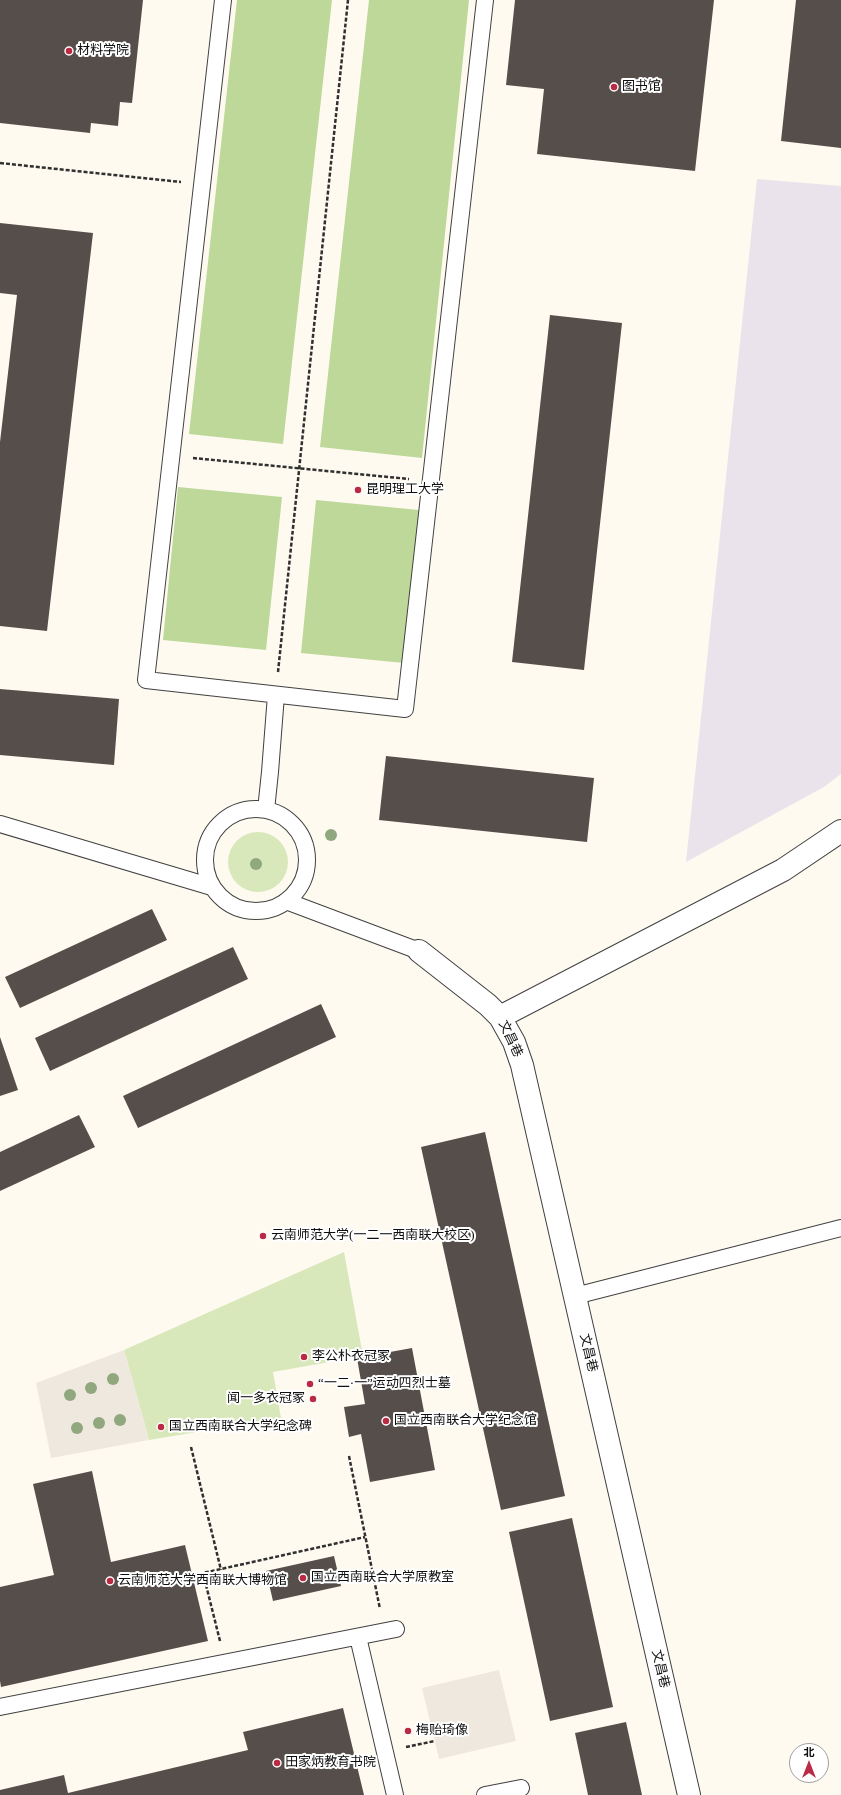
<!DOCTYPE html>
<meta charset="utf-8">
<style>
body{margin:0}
#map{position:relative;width:841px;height:1795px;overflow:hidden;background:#fefaf0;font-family:"Times New Roman","Noto Sans SC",serif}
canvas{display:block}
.north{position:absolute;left:789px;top:1743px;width:40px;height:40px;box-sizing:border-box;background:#fff;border:1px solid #9f9f9f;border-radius:50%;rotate:0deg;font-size:11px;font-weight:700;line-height:16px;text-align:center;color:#0e0e0e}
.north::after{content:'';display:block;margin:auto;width:14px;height:18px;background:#ba2a44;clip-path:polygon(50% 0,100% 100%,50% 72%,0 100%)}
</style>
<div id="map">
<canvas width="841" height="1795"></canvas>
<div class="north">北</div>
</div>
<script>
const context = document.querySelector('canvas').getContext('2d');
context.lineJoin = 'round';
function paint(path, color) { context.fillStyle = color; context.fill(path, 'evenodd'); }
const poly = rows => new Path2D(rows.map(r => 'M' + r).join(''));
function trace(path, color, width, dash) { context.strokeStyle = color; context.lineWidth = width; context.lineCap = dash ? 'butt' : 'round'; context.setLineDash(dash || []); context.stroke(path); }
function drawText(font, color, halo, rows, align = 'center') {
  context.font = font + ' "Times New Roman","Noto Sans SC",serif'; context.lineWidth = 4; context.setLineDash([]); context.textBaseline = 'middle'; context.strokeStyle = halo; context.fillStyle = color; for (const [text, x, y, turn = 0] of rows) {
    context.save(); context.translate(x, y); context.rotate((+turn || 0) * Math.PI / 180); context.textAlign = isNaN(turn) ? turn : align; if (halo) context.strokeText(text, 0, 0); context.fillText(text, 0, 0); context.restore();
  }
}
paint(poly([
 [757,179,841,186,841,774,824,787,686,862]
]), '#eae3ec');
paint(poly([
 '228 862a30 30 0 1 1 60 0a30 30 0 1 1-60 0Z',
 [344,1252,363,1356,273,1372,281,1418,149,1440,124,1350]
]), '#d8e8ba');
paint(poly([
 [237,0,332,0,283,444,189,434],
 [369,0,469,0,422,458,320,447],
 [178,487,282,497,266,650,163,640],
 [316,500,419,510,404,663,301,653]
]), '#bed89a');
paint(poly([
 [124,1350,149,1440,51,1458,36,1383],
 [499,1670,516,1741,439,1759,422,1688]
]), '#efe8df');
paint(poly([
 [0,0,143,0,132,103,120,102,118,126,91,123,90,133,0,123],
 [515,0,714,0,695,171,537,154,544,89,506,85],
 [796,0,841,0,841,148,781,141],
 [0,223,93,233,47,631,0,626,0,442,17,295,0,293],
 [550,315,622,323,584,670,512,662],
 [0,689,119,699,114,765,0,755],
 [386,756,594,778,587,842,379,820],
 [152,909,167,940,20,1008,5,977],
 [233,947,248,979,50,1071,35,1038],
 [321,1004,336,1037,138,1128,123,1096],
 [0,1037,18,1090,0,1096],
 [79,1115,95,1147,0,1191,0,1152],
 [485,1132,565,1496,501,1510,421,1147],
 [412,1348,435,1470,370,1482,361,1434,349,1437,344,1407,365,1404,357,1358],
 [92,1471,111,1562,185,1545,208,1641,1,1687,0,1681,0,1587,54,1575,33,1484],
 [572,1518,613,1707,550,1721,509,1532],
 [334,1556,341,1586,273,1601,266,1571],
 [343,1708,364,1795,0,1795,0,1790,64,1775,68,1793,248,1750,243,1732],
 [626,1722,642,1795,588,1795,575,1733]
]), '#564e4b');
const lane = poly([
 [223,0,146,680,405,709,485,0],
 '205 860a51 51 0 1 1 102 0a51 51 0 1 1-102 0Z',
 [266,810,270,772,276,695],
 [0,824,212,887],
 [286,901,419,951],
 [575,1296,841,1228],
 [358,1637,395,1795],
 [0,1707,396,1629],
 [485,1795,521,1788]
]);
const street = poly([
 [419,951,488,1005,500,1017,514,1042,522,1065,689,1795],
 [500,1017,783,870,841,831]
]);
trace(lane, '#414141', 18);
trace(street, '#414141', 24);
trace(poly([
 [0,163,181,182],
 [193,458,409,479],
 [278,672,348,0],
 [191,1447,221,1570],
 [349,1456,380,1609],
 [220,1641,203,1573,365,1537],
 [406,1747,435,1741]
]), '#303030', 2.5, [4, 2]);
trace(lane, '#fff', 16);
trace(street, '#fff', 22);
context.fillStyle = '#91a87e';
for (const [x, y] of [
 [331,835],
 [256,864],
 [113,1379],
 [91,1388],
 [70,1395],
 [120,1420],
 [99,1423],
 [77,1428]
]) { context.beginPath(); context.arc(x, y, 6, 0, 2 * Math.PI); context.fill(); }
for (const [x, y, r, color] of [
 [69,51,4,"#ba2a44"],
 [614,87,4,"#ba2a44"],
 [358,490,4,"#ba2a44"],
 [263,1236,4,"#ba2a44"],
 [304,1357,4,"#ba2a44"],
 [310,1384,4,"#ba2a44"],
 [313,1399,4,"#ba2a44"],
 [386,1421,4,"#ba2a44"],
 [161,1427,4,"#ba2a44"],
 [303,1578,4,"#ba2a44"],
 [110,1581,4,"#ba2a44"],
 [408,1731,4,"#ba2a44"],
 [277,1763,4,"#ba2a44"]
]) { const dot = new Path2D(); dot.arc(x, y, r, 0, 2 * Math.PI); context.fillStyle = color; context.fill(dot); trace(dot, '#fff', 1.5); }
drawText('13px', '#0e0e0e', '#fff', [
 ["材料学院",77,51],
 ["图书馆",622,87],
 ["昆明理工大学",366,490],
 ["云南师范大学(一二一西南联大校区)",271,1236],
 ["李公朴衣冠冢",312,1357],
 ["“一二·一”运动四烈士墓",318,1384],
 ["闻一多衣冠冢",305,1399,"right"],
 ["国立西南联合大学纪念馆",394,1421],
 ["国立西南联合大学纪念碑",169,1427],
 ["国立西南联合大学原教室",311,1578],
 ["云南师范大学西南联大博物馆",118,1581],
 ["梅贻琦像",416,1731],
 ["田家炳教育书院",285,1763]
], 'left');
drawText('13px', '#0e0e0e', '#fff', [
 ["文昌巷",510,1039,65],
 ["文昌巷",588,1353,77],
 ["文昌巷",660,1669,77]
]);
</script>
